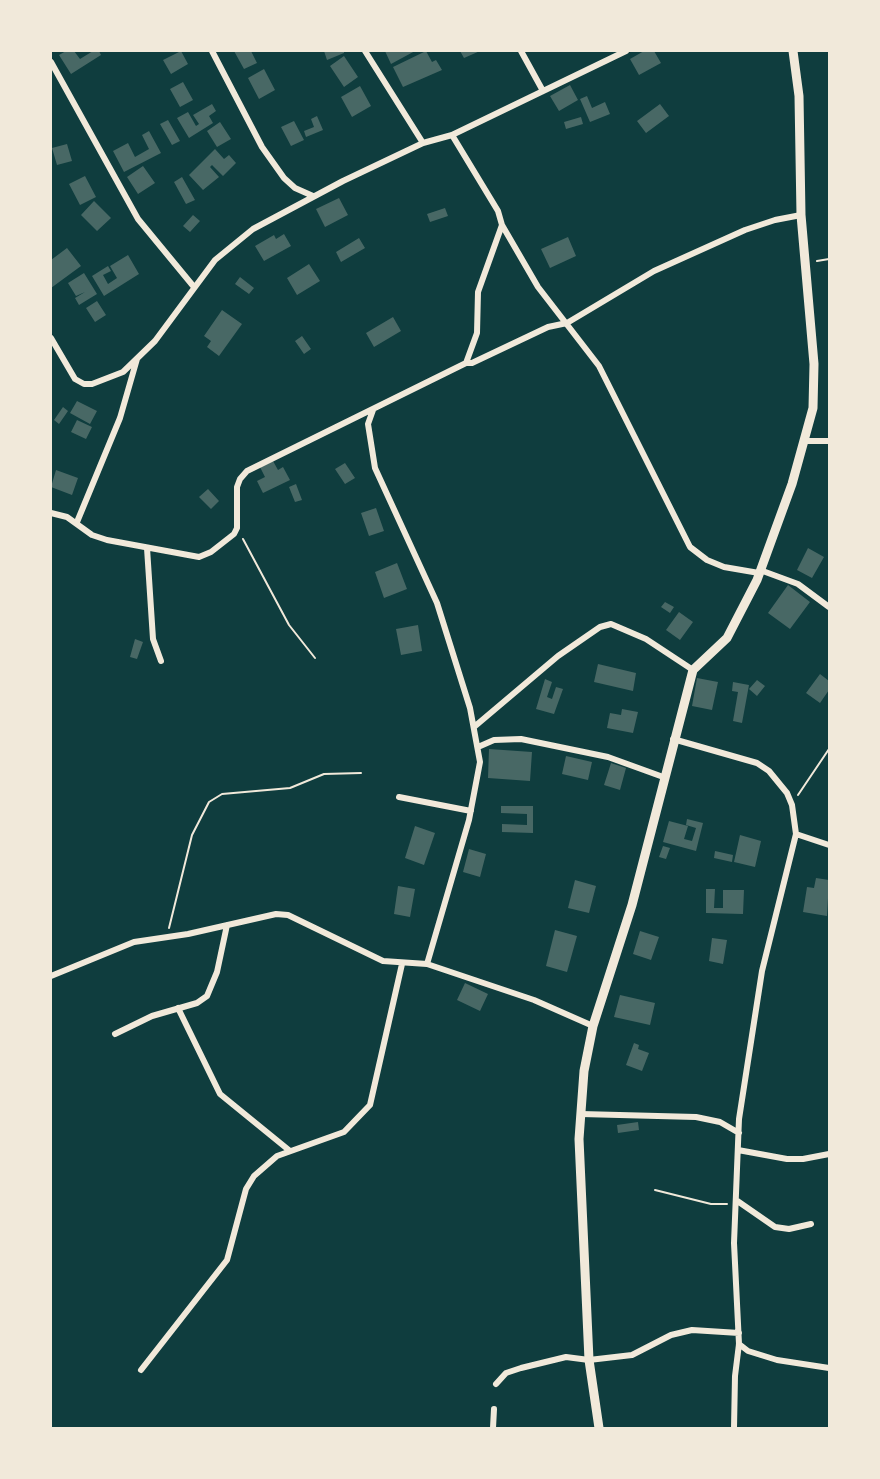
<!DOCTYPE html>
<style>
body{margin:0}
#map{position:relative;width:880px;height:1479px;overflow:hidden;background:#0f3d3e;font-family:"IBM Plex Serif",serif}
canvas{display:block}
.frame{position:absolute;inset:0;border:52px solid #f1e9da;pointer-events:none}
</style>
<div id="map">
<canvas width="880" height="1479"></canvas>
<div class="frame"></div>
</div>
<script>
const context = document.querySelector('canvas').getContext('2d');
context.lineJoin = 'round';
function paint(path, color) { context.fillStyle = color; context.fill(path, 'evenodd'); }
const poly = rows => new Path2D(rows.map(r => 'M' + r).join(''));
function trace(path, color, width, dash) { context.strokeStyle = color; context.lineWidth = width; context.lineCap = dash ? 'butt' : 'round'; context.setLineDash(dash || []); context.stroke(path); }
paint(poly([
 [66,51,74,51,80,59,93,51,99,51,101,55,71,74,59,55],
 [181,51,188,64,171,74,163,60],
 [234,51,251,51,257,63,244,69],
 [324,51,344,51,344,53,327,60],
 [385,51,415,51,391,64],
 [426,51,432,62,436,60,442,70,403,87,393,67],
 [460,51,480,51,464,58],
 [644,51,654,51,661,63,639,75,630,59],
 [344,56,358,77,344,87,330,66],
 [264,69,275,90,259,99,248,78],
 [183,82,193,100,180,107,170,89],
 [570,85,578,100,559,111,550,96],
 [360,86,371,106,352,117,341,97],
 [587,96,592,108,605,102,610,114,590,122,580,99],
 [212,104,216,111,209,116,213,123,189,138,177,118,188,112,196,126,199,124,193,115],
 [660,104,669,116,646,133,637,121],
 [317,116,323,130,306,137,304,131,314,127,311,119],
 [581,117,583,124,566,129,564,122],
 [168,120,180,141,172,145,160,124],
 [294,121,304,140,291,146,281,127],
 [220,122,231,139,217,147,207,131],
 [149,131,161,153,124,172,113,151,128,143,135,157,149,149,142,135],
 [67,144,72,161,57,165,52,148],
 [215,149,224,159,229,155,236,163,223,176,212,165,210,167,219,177,203,190,189,175],
 [143,166,155,183,138,194,127,177],
 [85,176,96,197,80,205,69,184],
 [182,177,195,200,186,204,174,182],
 [339,198,348,215,325,227,316,209],
 [94,201,111,218,97,231,81,215],
 [445,208,448,216,430,222,427,214],
 [193,215,200,221,190,232,183,226],
 [284,234,291,246,264,261,255,246,274,235,276,239],
 [568,237,576,256,550,268,541,249],
 [359,238,365,248,341,262,336,252],
 [67,248,81,266,51,288,51,260],
 [128,255,139,274,104,296,92,276,108,266,111,271,103,275,108,284,117,278,110,266],
 [309,264,320,281,297,295,287,278],
 [84,273,97,294,79,305,75,298,85,292,76,296,68,283],
 [240,277,254,288,249,294,235,284],
 [97,301,106,315,95,322,86,308],
 [222,310,242,324,219,356,207,347,211,341,204,336],
 [393,317,401,331,374,347,366,333],
 [302,336,311,349,304,354,295,341],
 [77,401,97,411,90,424,70,413],
 [63,407,68,411,59,424,54,420],
 [77,420,92,427,86,439,71,432],
 [273,461,278,470,283,467,290,480,263,493,257,481,265,477,260,467],
 [345,463,355,478,345,484,335,469],
 [56,470,78,478,72,495,51,487],
 [296,484,302,500,295,502,289,487],
 [208,489,219,501,211,509,199,497],
 [376,508,384,531,369,536,361,513],
 [808,548,824,557,812,578,797,570],
 [397,563,407,589,384,598,375,572],
 [788,585,810,602,790,629,768,613],
 [665,602,674,607,670,613,661,607],
 [679,612,693,622,680,640,666,630],
 [418,625,422,651,401,655,396,629],
 [135,639,143,642,137,659,130,657],
 [598,664,636,673,633,691,594,682],
 [820,674,829,681,829,690,820,703,806,693],
 [697,678,718,682,712,710,692,706],
 [545,679,552,682,547,697,552,699,556,687,563,689,554,714,536,709],
 [757,680,765,686,757,696,749,689],
 [733,682,749,685,742,723,733,721,738,692,732,691],
 [622,709,638,712,633,733,607,728,610,713,621,715],
 [489,749,532,752,530,781,488,778],
 [566,756,592,762,588,780,562,774],
 [611,763,626,768,620,790,604,785],
 [501,806,533,806,533,833,502,832,502,824,527,825,527,814,501,813],
 [687,819,703,823,696,851,663,842,669,821,688,826,684,839,692,841,696,828,686,825],
 [415,826,435,833,424,865,405,858],
 [740,835,761,841,755,867,734,862],
 [663,846,670,848,666,859,659,857],
 [469,849,486,854,480,877,463,872],
 [715,851,733,855,732,862,714,858],
 [816,878,829,880,827,916,803,912,807,887,814,888],
 [575,880,596,886,589,913,568,908],
 [398,886,415,889,410,917,394,914],
 [706,889,715,889,714,908,723,908,723,890,744,890,743,914,706,913],
 [555,930,577,936,567,972,546,966],
 [640,931,659,937,651,960,633,954],
 [712,938,727,940,723,964,709,961],
 [465,983,488,994,480,1011,457,1000],
 [620,995,655,1003,650,1025,614,1017],
 [634,1043,639,1045,638,1049,649,1053,642,1071,626,1065],
 [638,1122,639,1130,618,1133,617,1125]
]), '#486865');
trace(poly([
 [817,261,829,259],
 [243,539,289,625,315,658],
 [798,795,829,749],
 [169,928,192,835,209,802,222,794,290,788,324,774,361,773],
 [655,1190,711,1204,727,1204]
]), '#f1e9da', 2);
trace(poly([
 [212,51,262,147,284,178,295,188,313,196],
 [365,51,423,143],
 [521,51,543,91],
 [51,62,138,219,194,287],
 [502,225,538,287,599,366,690,547,707,560,724,567,759,573],
 [51,338,75,379,84,384,92,384,123,372,155,341,215,260,253,229,343,181,423,143,452,135,626,51],
 [466,363,472,363,548,327,567,323,654,271,745,230,775,220,801,215],
 [373,410,368,424,375,468,437,603,470,708,480,762,469,820,427,964],
 [804,441,829,441],
 [51,513,67,517,92,535,107,540,199,557,211,552,234,534,237,528,237,487,240,479,247,471,466,363,477,333,478,292,502,225,498,211,452,135],
 [77,522,120,418,137,359],
 [147,548,153,639,161,661],
 [760,570,798,584,829,607],
 [474,727,558,656,600,627,611,624,646,639,693,670],
 [673,739,757,763,769,771,787,793,792,805,796,834,762,971,739,1119,734,1243,739,1344,735,1376,734,1428],
 [478,747,494,740,521,739,608,757,666,778],
 [399,797,471,811],
 [796,834,829,845],
 [51,976,134,942,188,934,276,914,288,915,383,961,427,964,534,1000,593,1026],
 [178,1008,220,1094,290,1151],
 [115,1034,152,1016,197,1003,207,996,217,972,227,925],
 [581,1114,696,1117,720,1122,739,1133],
 [738,1150,787,1159,803,1159,829,1154],
 [736,1200,775,1227,789,1229,811,1224],
 [739,1344,748,1351,777,1360,829,1368],
 [141,1370,227,1260,246,1189,254,1176,277,1156,344,1132,370,1105,402,964],
 [496,1384,506,1373,521,1368,566,1357,589,1360,632,1355,671,1335,692,1330,739,1333],
 [493,1428,494,1409]
]), '#f1e9da', 6);
trace(poly([
 [599,1428,589,1360,579,1139,584,1071,593,1026,632,905,693,670,727,638,757,580,792,484,813,408,814,364,801,215,799,96,793,51]
]), '#f1e9da', 9);
</script>
